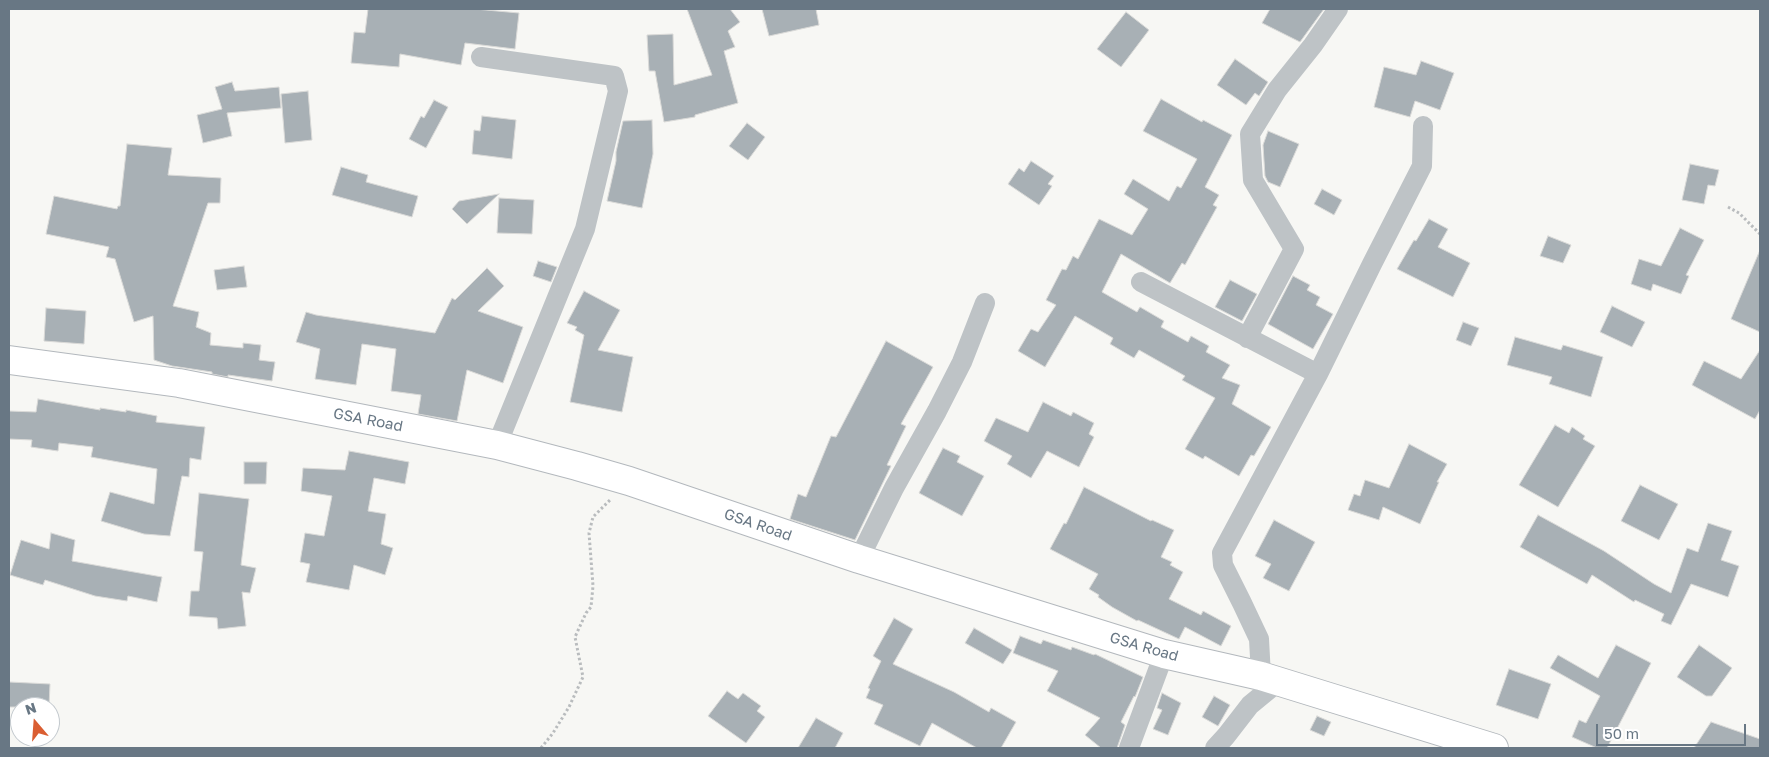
<!DOCTYPE html>
<style>
body{margin:0}
#map{position:relative;width:1769px;height:757px;overflow:hidden;background:#f7f7f4;font-family:"Golos Text",sans-serif}
canvas{display:block}
.frame{position:absolute;inset:0;border:10px solid #687784;pointer-events:none}
.north{position:absolute;left:10px;top:697px;width:50px;height:50px;box-sizing:border-box;background:#fff;border:1px solid #c3c9ce;border-radius:50%;rotate:342deg;font-size:14px;font-weight:700;line-height:20px;text-align:center;color:#687784}
.north::after{content:'';display:block;margin:auto;width:18px;height:22px;background:#da5e32;clip-path:polygon(50% 0,100% 100%,50% 72%,0 100%)}
.scale{position:absolute;left:1596px;top:724px;width:150px;height:22px;box-sizing:border-box;border:2px solid #687784;border-top:0;padding-left:6px;font-size:15px;line-height:18px;white-space:nowrap;color:#687784;-webkit-text-stroke:4px #fff;paint-order:stroke}
</style>
<div id="map">
<canvas width="1769" height="757"></canvas>
<div class="frame"></div>
<div class="north">N</div>
<div class="scale">50 m</div>
</div>
<script>
const context = document.querySelector('canvas').getContext('2d');
context.lineJoin = 'round';
function paint(path, color) { context.fillStyle = color; context.fill(path, 'evenodd'); }
const poly = rows => new Path2D(rows.map(r => 'M' + r).join(''));
function trace(path, color, width, dash) { context.strokeStyle = color; context.lineWidth = width; context.lineCap = dash ? 'butt' : 'round'; context.setLineDash(dash || []); context.stroke(path); }
function drawText(font, color, halo, rows, align = 'center') {
  context.font = font + ' "Golos Text",sans-serif'; context.lineWidth = 5; context.setLineDash([]); context.textBaseline = 'middle'; context.strokeStyle = halo; context.fillStyle = color; for (const [text, x, y, turn = 0] of rows) {
    context.save(); context.translate(x, y); context.rotate((+turn || 0) * Math.PI / 180); context.textAlign = isNaN(turn) ? turn : align; if (halo) context.strokeText(text, 0, 0); context.fillText(text, 0, 0); context.restore();
  }
}
const building = poly([
 [368,9,475,9,519,13,515,49,465,43,461,65,400,54,399,67,351,63,354,32,365,33,368,9],
 [687,9,730,9,740,22,728,31,735,47,724,51,738,103,695,115,695,117,664,122,655,71,649,71,647,35,673,34,674,85,712,75,687,9],
 [762,9,816,9,819,25,769,36,762,9],
 [1270,9,1324,9,1300,42,1262,23,1270,9],
 [1126,12,1149,30,1121,67,1097,49,1126,12],
 [1235,59,1268,82,1259,96,1255,93,1246,105,1217,85,1235,59],
 [1421,61,1454,73,1440,110,1415,101,1410,117,1374,107,1384,67,1416,75,1421,61],
 [232,82,235,91,279,87,281,108,227,113,232,136,203,143,197,115,222,109,215,87,232,82],
 [308,91,312,140,285,143,281,94,308,91],
 [1161,99,1202,122,1203,120,1232,135,1205,187,1219,195,1213,205,1217,207,1185,265,1182,263,1170,283,1121,254,1102,292,1137,312,1140,307,1164,321,1161,327,1188,342,1191,336,1209,346,1206,352,1230,365,1222,378,1240,385,1232,404,1271,427,1254,456,1251,455,1239,476,1205,456,1203,459,1185,449,1215,398,1182,380,1185,376,1139,350,1134,358,1110,344,1113,338,1075,316,1045,367,1018,351,1031,329,1038,332,1056,305,1046,300,1062,269,1066,270,1073,256,1078,259,1099,219,1132,235,1148,209,1124,194,1133,179,1169,201,1177,186,1181,188,1197,159,1143,131,1161,99],
 [434,100,448,107,426,148,409,139,421,116,424,118,434,100],
 [482,116,516,120,512,159,472,154,474,130,480,131,482,116],
 [652,120,653,154,642,208,607,201,616,161,616,152,623,121,652,120],
 [747,123,765,137,748,160,729,146,747,123],
 [1268,131,1299,144,1280,187,1268,182,1265,176,1263,145,1268,131],
 [127,144,172,148,168,175,221,178,220,203,208,203,173,306,199,312,196,327,211,333,210,345,243,348,243,343,261,345,259,360,275,362,272,381,228,375,228,377,212,374,212,372,172,366,154,360,153,316,134,322,115,259,106,257,109,247,46,234,54,196,117,209,118,206,120,206,127,144],
 [1031,161,1054,176,1048,184,1052,186,1039,205,1008,184,1019,168,1024,172,1031,161],
 [1690,164,1719,170,1715,186,1708,185,1704,204,1682,200,1690,164],
 [341,167,368,175,366,182,418,196,412,217,332,195,341,167],
 [1322,189,1342,200,1334,215,1314,204,1322,189],
 [499,194,467,224,452,209,459,201,499,194],
 [499,198,534,200,532,234,497,233,499,198],
 [1429,219,1448,229,1438,247,1470,263,1453,297,1397,269,1414,240,1416,241,1429,219],
 [1680,228,1704,240,1686,275,1689,276,1681,294,1653,284,1651,291,1631,284,1639,259,1661,266,1680,228],
 [1548,236,1571,245,1563,263,1540,256,1548,236],
 [1760,250,1760,332,1731,319,1760,250],
 [538,261,557,267,551,282,533,276,538,261],
 [244,266,247,287,217,290,214,270,244,266],
 [487,268,504,286,478,311,523,327,503,383,467,370,457,421,418,414,421,395,391,391,396,349,362,344,356,385,315,379,320,349,296,342,306,312,316,315,435,333,452,298,455,300,487,268],
 [1293,276,1310,285,1307,290,1320,297,1316,305,1333,314,1313,349,1268,324,1293,276],
 [1230,280,1257,294,1242,321,1215,307,1230,280],
 [584,291,620,310,598,350,633,357,622,412,570,402,584,335,575,330,577,327,567,323,584,291],
 [1612,306,1645,322,1632,347,1600,332,1612,306],
 [46,308,86,311,84,344,44,341,46,308],
 [1463,322,1479,328,1471,346,1456,340,1463,322],
 [1515,337,1561,350,1563,345,1603,357,1591,397,1549,384,1552,377,1507,365,1515,337],
 [886,341,933,367,901,424,906,426,887,465,891,466,855,540,790,519,798,494,806,497,831,436,836,437,886,341],
 [1760,350,1760,410,1755,419,1692,385,1704,361,1741,379,1760,350],
 [38,399,100,410,100,408,126,412,126,410,157,416,156,422,205,427,201,460,190,458,189,477,182,476,170,536,144,534,101,521,110,492,154,504,157,469,91,457,93,447,59,443,58,451,31,447,32,440,9,439,9,411,36,412,38,399],
 [1043,402,1071,416,1073,412,1094,423,1089,434,1094,437,1079,467,1047,451,1031,478,1007,464,1012,456,984,441,996,418,1028,432,1043,402],
 [1555,425,1569,433,1572,427,1585,436,1583,439,1595,446,1558,507,1519,485,1555,425],
 [1409,444,1447,464,1437,482,1439,482,1420,524,1383,507,1379,520,1348,510,1354,494,1360,496,1365,480,1389,488,1409,444],
 [943,448,960,456,957,462,984,476,962,516,919,493,943,448],
 [349,451,409,462,405,484,374,478,368,511,386,514,381,544,393,548,385,575,354,565,349,590,306,582,310,564,300,562,305,533,324,536,332,496,301,491,303,468,345,470,349,451],
 [244,462,267,462,266,484,244,484,244,462],
 [1640,485,1678,504,1659,540,1621,521,1640,485],
 [1084,487,1151,521,1152,520,1174,530,1161,557,1172,562,1170,565,1183,572,1169,599,1201,615,1203,611,1231,626,1221,646,1185,627,1179,639,1138,620,1137,621,1112,607,1098,597,1099,595,1089,589,1098,574,1050,549,1064,523,1066,524,1084,487],
 [199,493,249,499,241,565,256,568,250,593,242,592,246,626,218,629,217,618,189,616,191,591,199,591,203,552,194,551,199,493],
 [1538,515,1604,551,1654,584,1671,593,1687,548,1698,552,1708,523,1732,531,1721,560,1739,566,1728,597,1691,584,1671,625,1661,621,1664,614,1635,600,1634,602,1592,575,1587,584,1520,547,1538,515],
 [1274,520,1315,542,1289,591,1263,578,1271,564,1255,556,1274,520],
 [51,533,75,540,72,561,162,577,157,602,128,596,127,601,95,596,45,580,43,585,10,575,21,540,49,549,51,533],
 [894,618,913,629,893,664,954,692,989,712,991,708,1016,722,1001,748,977,748,932,723,920,746,874,724,883,705,866,698,870,689,868,688,881,661,873,656,894,618],
 [974,628,1012,650,1003,664,965,643,974,628],
 [1020,636,1041,644,1043,640,1071,650,1072,647,1094,655,1095,654,1143,677,1135,697,1134,696,1121,722,1125,725,1117,748,1101,748,1085,735,1100,718,1047,691,1058,671,1013,653,1020,636],
 [1616,645,1651,663,1607,748,1597,748,1572,737,1579,720,1586,723,1600,696,1550,668,1558,655,1598,678,1616,645],
 [1699,645,1732,668,1712,696,1706,696,1677,677,1699,645],
 [1509,669,1551,684,1538,719,1496,705,1509,669],
 [9,682,50,684,49,707,9,707,9,682],
 [727,691,738,699,743,693,761,706,757,711,765,717,746,743,708,716,727,691],
 [1162,693,1181,703,1168,735,1153,729,1162,710,1157,708,1162,693],
 [1214,696,1230,705,1218,726,1202,717,1214,696],
 [1317,716,1331,722,1324,736,1310,730,1317,716],
 [816,718,843,733,835,748,798,748,816,718],
 [1711,722,1760,739,1760,748,1694,748,1711,722]
]);
paint(building, '#a8b0b5');
trace(building, '#d9d9d7', 1);
const secondary = poly([
 [9,360,179,383,497,445,577,466,629,481,859,559,1164,654,1261,676,1494,748]
]);
trace(secondary, '#b3b8bd', 30);
trace(poly([
 [1728,207,1739,213,1760,234],
 [541,748,553,733,569,707,583,677,575,637,586,613,591,607,593,586,589,533,593,517,611,499]
]), '#b9bcbe', 3, [2.5, 2.5]);
trace(poly([
 [481,57,614,76,618,91,585,229,497,445],
 [1141,282,1318,374],
 [1247,338,1294,249,1253,180,1250,134,1277,90,1313,45,1338,9],
 [859,559,894,488,937,411,962,362,985,303],
 [1261,676,1259,639,1242,603,1223,565,1222,553,1318,374,1372,264,1422,166,1423,126],
 [1129,748,1164,654],
 [1215,748,1226,736,1250,705,1278,682]
]), '#bec3c6', 20);
trace(secondary, '#fff', 28);
drawText('15px', '#687784', '#fff', [
 ["GSA Road",368,420,11],
 ["GSA Road",758,525,19],
 ["GSA Road",1144,647,16]
]);
</script>
